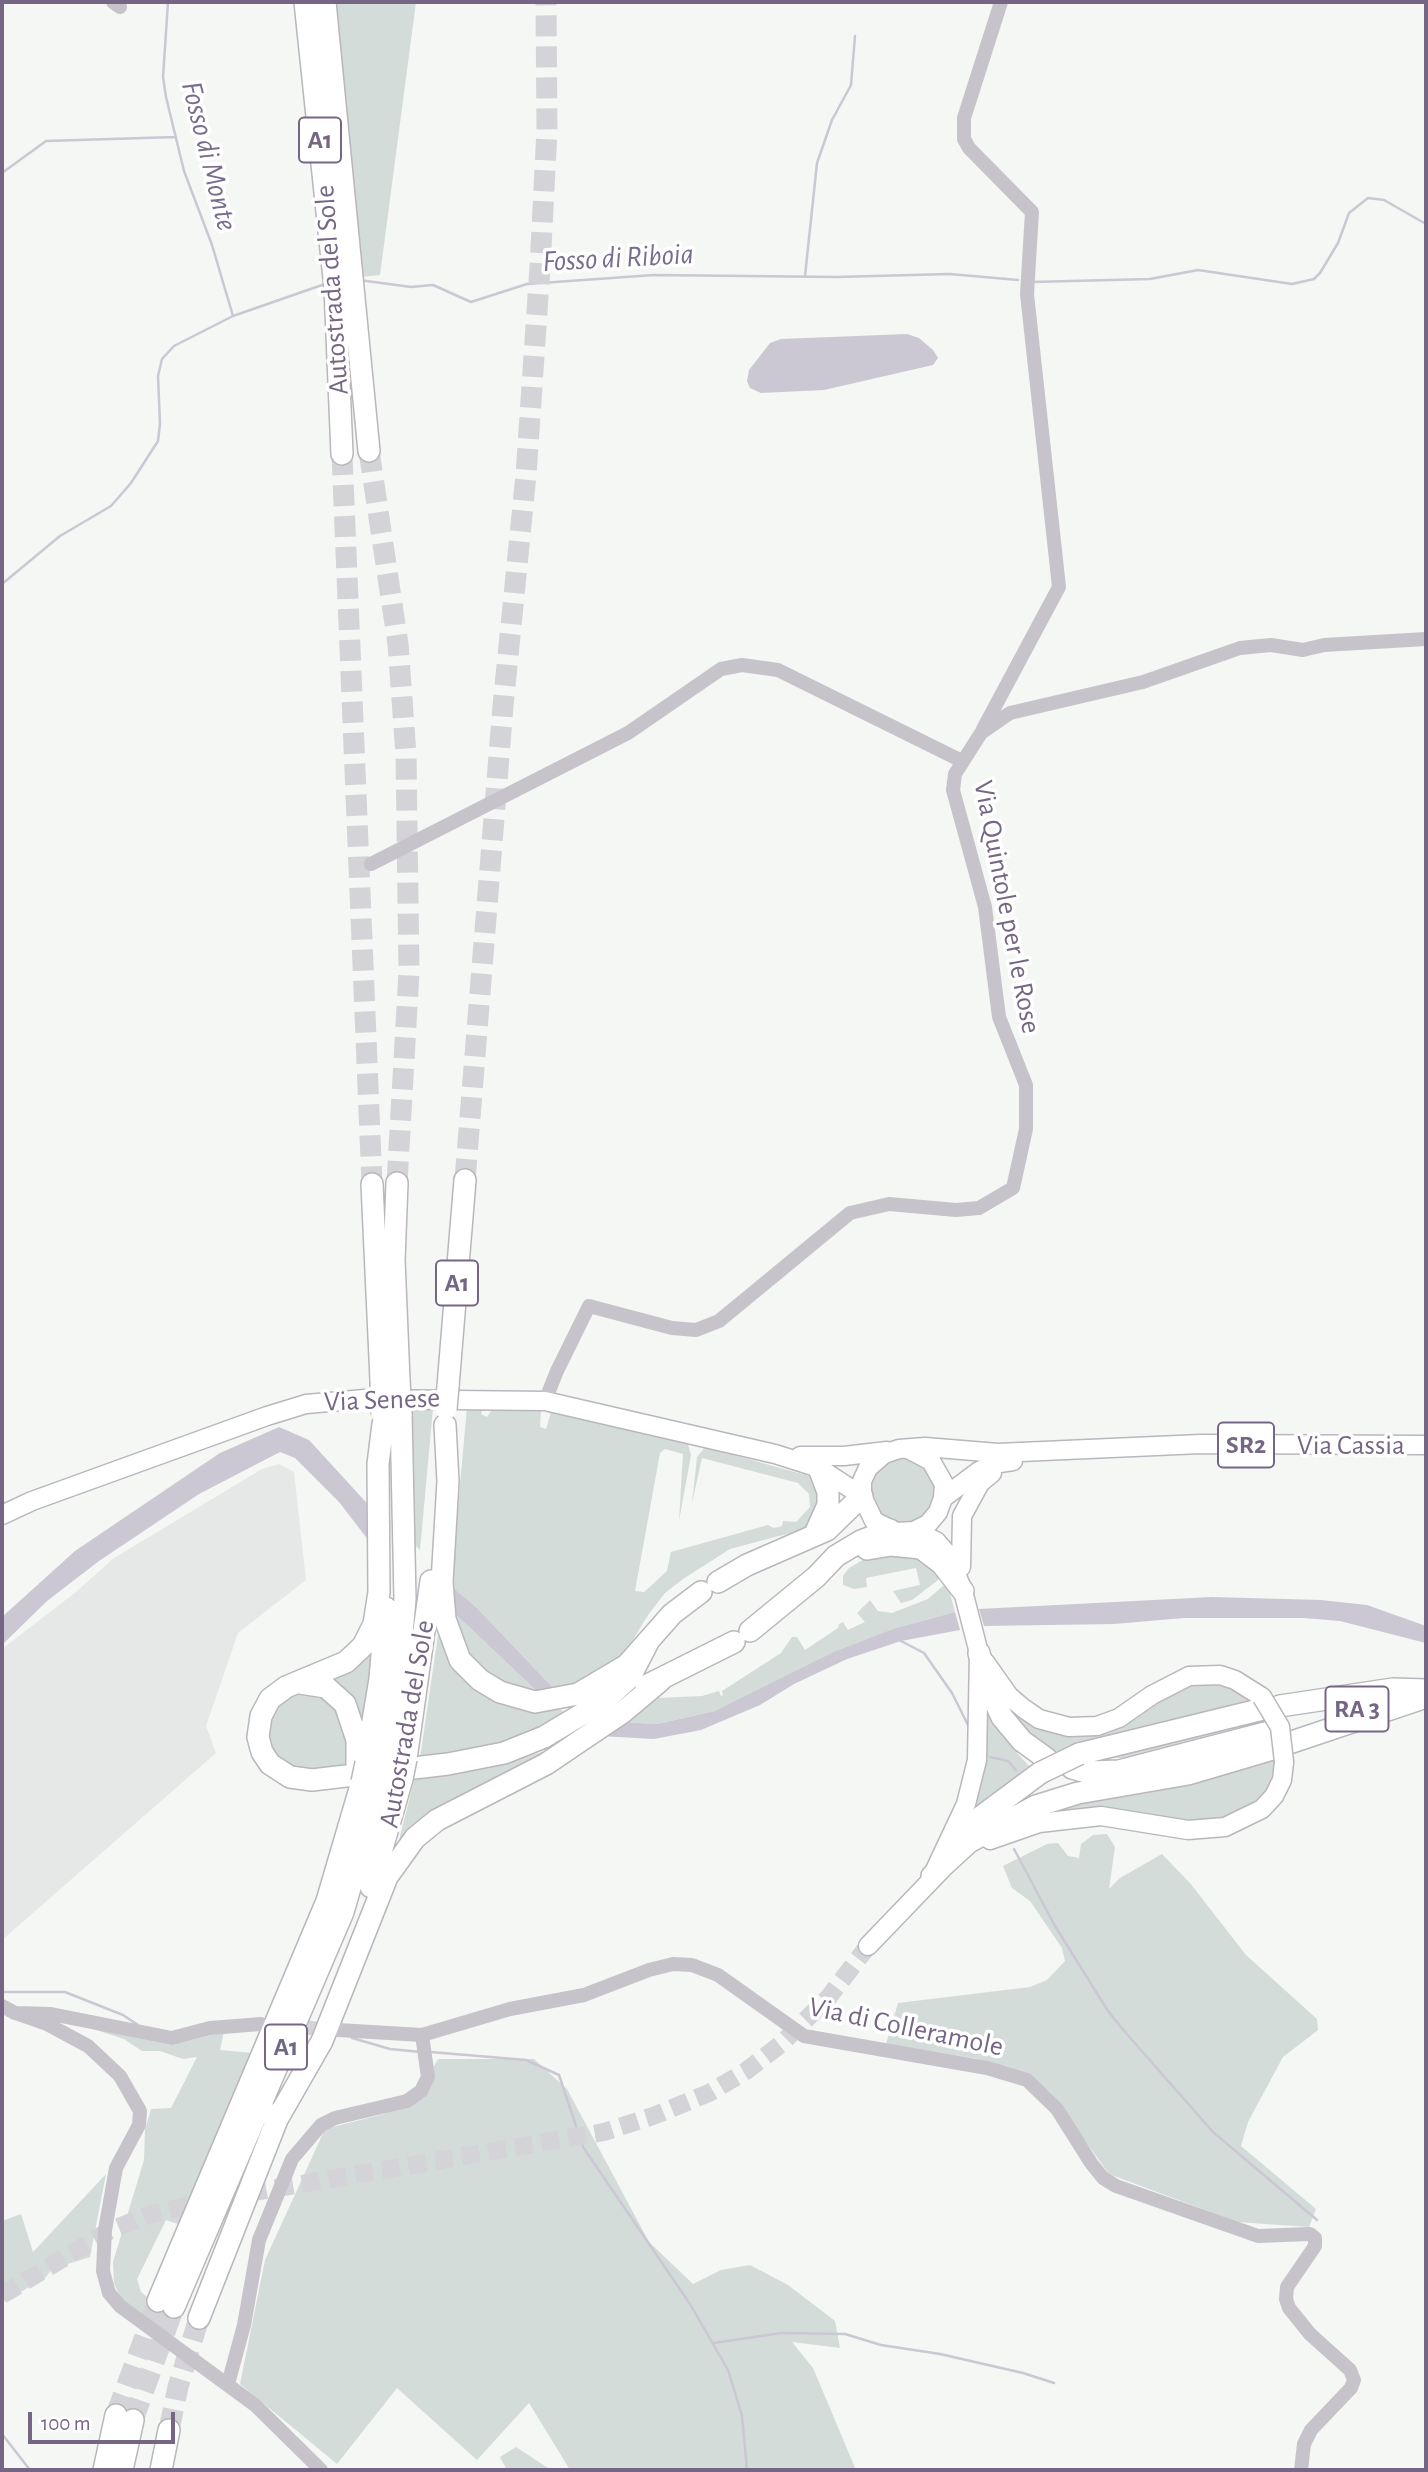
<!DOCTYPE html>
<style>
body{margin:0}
#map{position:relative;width:1428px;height:2472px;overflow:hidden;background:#f4f7f4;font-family:"Alegreya Sans",sans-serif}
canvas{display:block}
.frame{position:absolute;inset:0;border:4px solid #766685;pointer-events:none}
.scale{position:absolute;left:28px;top:2412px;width:147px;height:32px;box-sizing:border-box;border:4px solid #766685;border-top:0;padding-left:9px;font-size:21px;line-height:24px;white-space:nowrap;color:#766685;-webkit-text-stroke:5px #fff;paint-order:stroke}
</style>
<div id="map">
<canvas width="1428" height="2472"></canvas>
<div class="frame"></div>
<div class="scale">100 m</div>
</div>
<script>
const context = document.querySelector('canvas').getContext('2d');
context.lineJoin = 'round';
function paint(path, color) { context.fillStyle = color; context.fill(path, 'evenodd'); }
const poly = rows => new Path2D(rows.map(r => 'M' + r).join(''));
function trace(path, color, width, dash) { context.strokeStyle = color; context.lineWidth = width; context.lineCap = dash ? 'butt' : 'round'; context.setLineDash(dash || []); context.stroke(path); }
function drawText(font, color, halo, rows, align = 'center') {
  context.font = font + ' "Alegreya Sans",sans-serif'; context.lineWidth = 7; context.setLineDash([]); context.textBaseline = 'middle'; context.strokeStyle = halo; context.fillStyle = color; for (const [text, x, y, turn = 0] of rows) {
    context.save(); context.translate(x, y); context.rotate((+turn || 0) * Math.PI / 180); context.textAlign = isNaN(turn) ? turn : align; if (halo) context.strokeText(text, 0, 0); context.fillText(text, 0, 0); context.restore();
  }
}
paint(poly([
 [279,1464,294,1472,306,1580,238,1633,206,1726,216,1753,2,1940,2,1649,76,1592,114,1558,262,1469]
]), '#e6e8e8');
paint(poly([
 [334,2,416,2,380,275,360,277],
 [502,1405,541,1410,540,1427,546,1429,551,1412,599,1420,688,1444,691,1455,679,1521,683,1454,665,1449,660,1453,635,1591,644,1592,667,1571,671,1552,768,1525,774,1528,782,1526,783,1521,796,1522,810,1507,809,1494,798,1483,702,1458,692,1503,697,1457,705,1447,809,1476,815,1479,820,1499,809,1528,730,1549,683,1579,665,1593,648,1615,619,1663,558,1693,476,1607,451,1586,467,1407,483,1408,481,1414,487,1417,493,1408],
 [406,1407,433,1408,420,1550,413,1543],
 '870 1491a33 33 0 1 1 66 0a33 33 0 1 1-66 0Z',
 [916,1554,942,1572,938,1580,912,1600,901,1603,893,1591,920,1585,916,1568,866,1578,867,1587,854,1589,843,1585,843,1576,849,1568,868,1557,869,1560,875,1555],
 [943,1586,948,1586,955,1612,896,1628,715,1711,657,1724,620,1722,657,1698,702,1696,719,1691,721,1696,723,1695,722,1691,781,1653,792,1637,797,1637,805,1650,838,1628,839,1624,843,1622,848,1630,865,1622,857,1613,870,1600,878,1611,892,1613,928,1599],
 [451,1610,541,1695,517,1692,473,1667],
 [438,1635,453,1664,559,1707,564,1713,534,1732,492,1746,420,1758],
 [373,1648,363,1731,325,1681],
 [1192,1683,1225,1683,1258,1701,1062,1754,1027,1735,998,1693,1055,1730,1149,1704],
 [303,1690,336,1701,354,1765,300,1774,271,1753,264,1724,274,1701],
 [987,1706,1019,1750,1017,1753,1032,1769,987,1804,966,1813],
 [1266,1712,1271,1722,1134,1758,1092,1758],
 [573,1734,573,1736,397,1848,416,1773,518,1759,542,1752],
 [1278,1759,1277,1774,1260,1802,1214,1823,1107,1811,1042,1815,1031,1813,1228,1771,1230,1773],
 [1107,1834,1115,1847,1109,1889,1120,1878,1162,1854,1190,1883,1246,1955,1317,2019,1318,2030,1283,2057,1248,2122,1241,2146,1316,2209,1309,2227,1237,2222,1109,2174,1050,2092,1019,2072,979,2059,886,2044,898,2003,1030,1987,1047,1980,1065,1961,1062,1948,1030,1901,1012,1888,1003,1866,1047,1844,1058,1843,1068,1856,1079,1858,1081,1844,1093,1835],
 [90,2028,172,2045,224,2032,220,2050,253,2053,181,2225,166,2220,137,2279,141,2292,165,2312,176,2328,144,2316,121,2299,114,2283,113,2262,144,2160,145,2130,151,2109,171,2108,197,2057,183,2059,160,2051,142,2051,124,2039],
 [438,2059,534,2059,567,2089,649,2242,693,2284,721,2270,750,2265,788,2285,835,2321,840,2348,792,2342,813,2368,856,2470,570,2470,529,2403,477,2460,397,2388,337,2464,240,2384,265,2260,325,2129,384,2114,425,2097,428,2077],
 [106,2174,90,2257,52,2269,46,2277,2,2303,2,2221,21,2214,33,2252],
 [516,2447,551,2470,507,2470,500,2457]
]), '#d3dcd9');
paint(poly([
 [907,334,919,338,933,350,938,358,933,365,824,390,761,393,750,388,747,381,749,370,770,343,781,339],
 [279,1427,309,1440,375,1512,376,1550,339,1502,295,1458,280,1452,199,1494,99,1561,47,1601,2,1645,2,1617,75,1551,220,1453],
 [451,1586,476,1607,558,1693,541,1695,451,1610],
 [1212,1597,1321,1600,1367,1605,1426,1626,1426,1643,1340,1621,1303,1618,1184,1618,1114,1624,984,1626,979,1609],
 [955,1612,960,1630,901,1641,847,1659,794,1684,760,1705,701,1730,654,1739,599,1736,620,1722,657,1724,715,1711,834,1652,896,1628]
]), '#cbc7d3');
trace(poly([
 [168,2,163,77,166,97,184,171,212,245,233,316],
 [2,173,46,141,176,137],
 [805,276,817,163,832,120,851,85,855,36],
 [359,280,411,287,433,285,471,302,527,284,654,275,836,277,950,274,1018,280],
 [1032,282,1150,279,1198,270,1292,284,1314,279,1320,273,1338,243,1349,213,1368,198,1384,200,1426,224],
 [2,584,60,536,111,506,131,483,158,441,160,424,158,376,162,359,174,346,233,316,325,284],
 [899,1640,924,1653,952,1693,969,1727],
 [990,1757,1008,1761,1016,1770],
 [1014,1849,1055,1926,1108,2011,1125,2032,1213,2132,1317,2220],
 [2,1992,65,1992,123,2015,138,2025],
 [352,2038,390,2049,421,2052],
 [431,2052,526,2060,559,2075,583,2147,690,2304,728,2370,742,2416,747,2470],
 [714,2343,781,2333,845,2334,881,2345,940,2354,1023,2373,1054,2383],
 [2,2434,30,2470]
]), '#cbc7d3', 2.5);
trace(poly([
 [287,2026,333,2030]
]), '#d4d3d8', 14, [14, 7]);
trace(poly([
 [2,2295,109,2231,148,2215,231,2196,604,2132,653,2116,709,2093,746,2071,781,2044,828,1998,868,1946]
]), '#d4d3d8', 18, [18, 9]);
trace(poly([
 [369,451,398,644,406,755,409,972,397,1183],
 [342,454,372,1184],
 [465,1180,503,706,526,475,540,267,547,130,546,2],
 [116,2415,158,2301],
 [133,2420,174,2307],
 [169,2430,178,2387,199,2318]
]), '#d4d3d8', 21, [21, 10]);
const major = poly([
 [908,1449,931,1461,944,1484,943,1498,938,1512,928,1524,914,1531,896,1532,874,1521,862,1496,862,1481,868,1468,884,1454,899,1449,925,1447,998,1453,1201,1444,1426,1445],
 [800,1456,844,1456,887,1451],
 [943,1498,979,1471,993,1464,1013,1461],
 [2,1515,32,1501,267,1416,306,1404,365,1399,545,1401,775,1454,819,1468,862,1496],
 [914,1531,936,1541,949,1556,963,1591,979,1653,977,1760,966,1804,935,1870],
 [961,1567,962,1516,980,1483,992,1473],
 [985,1662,1009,1696,1023,1708,1039,1719,1069,1727,1097,1726,1119,1718,1152,1695,1189,1676,1220,1675,1235,1680,1262,1697],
 [990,1840,1039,1823,1101,1816,1188,1830,1225,1827,1262,1809,1274,1796,1282,1780,1284,1762],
 [868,1946,942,1869]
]);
const highway = poly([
 [305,2,335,288,342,454],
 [325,2,369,451],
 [397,1183,394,1260,399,1380],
 [372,1184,381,1380],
 [448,1386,465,1180],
 [383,1424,378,1464,379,1592,374,1624,363,1646,346,1662,286,1687,270,1699,261,1716,258,1737,262,1752,270,1764,290,1777,312,1780,448,1764,504,1753,544,1737,604,1701,630,1677,648,1642],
 [445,1425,448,1481,442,1582,445,1619,460,1660,480,1680,500,1692,535,1702,578,1694,627,1665,672,1614,701,1592],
 [815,1534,828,1505,828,1492,819,1468],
 [867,1549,891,1545,921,1548,942,1564,963,1591],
 [718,1582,747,1565,827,1530,862,1496],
 [750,1631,816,1577,836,1556,861,1541,890,1530],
 [979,1653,988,1687,1002,1717,1022,1741,1047,1759],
 [300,1683,326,1687,345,1704,357,1740,357,1764],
 [646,1686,734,1642],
 [1280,1706,1393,1689,1426,1690],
 [1292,1742,1426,1697],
 [1079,1754,1263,1709],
 [406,1759,431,1581],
 [385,1761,398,1681,405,1599,401,1414],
 [366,1763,380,1679,386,1608],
 [1072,1768,1087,1772,1119,1771,1273,1731],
 [962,1839,978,1819,1040,1773],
 [932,1876,969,1842,1036,1806,1078,1793,1188,1774,1276,1748],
 [371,1887,402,1779],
 [275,2123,322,2041,387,1877,415,1838,437,1820,546,1764,623,1712,660,1681],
 [158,2301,327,1901,362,1782],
 [174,2307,343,1912,381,1780],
 [199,2318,280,2112],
 [104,2470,116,2415],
 [122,2470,133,2420],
 [161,2470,169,2430]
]);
trace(major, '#bab6be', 21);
trace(highway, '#b9b6bc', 24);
trace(poly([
 [113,2,120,7],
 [983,729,1059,587,1027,294,1032,212,969,148,964,139,964,118,1001,2],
 [371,864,628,733,721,669,742,665,778,670,962,761],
 [545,1401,557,1371,589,1306,672,1328,696,1330,719,1321,850,1213,889,1204,956,1210,979,1208,1013,1188,1026,1129,1026,1085,999,1017,985,907,953,790,955,774,981,733,1010,713,1143,682,1240,648,1271,645,1303,650,1324,645,1426,639],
 [2,2006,15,2013,51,2014,172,2038,210,2028,261,2024],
 [15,2013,47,2024,88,2046,120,2076,140,2111,139,2125,116,2168,105,2230,103,2271,109,2293,120,2306,255,2405,321,2470],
 [338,2030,422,2035,510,2009,584,1995,649,1970,673,1964,692,1965,718,1975,804,2036,987,2068,1027,2080,1057,2109,1091,2163,1103,2178,1116,2186,1258,2236,1310,2234,1315,2238,1315,2246,1287,2287,1286,2299,1289,2308,1310,2334,1350,2370,1354,2380,1351,2388,1311,2430,1304,2444,1301,2470],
 [228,2384,244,2325,259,2240,292,2159,321,2125,335,2118,407,2101,421,2091,428,2077,422,2035]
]), '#c7c3ca', 14);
trace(major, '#fff', 18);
trace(highway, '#fff', 21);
const majorBridge = poly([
 [1262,1697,1280,1727,1284,1762]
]);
const highwayBridge = poly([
 [381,1380,382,1414],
 [399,1380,401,1414],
 [446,1409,448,1386],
 [1040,1773,1079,1754],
 [402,1779,406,1759],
 [381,1780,385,1761],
 [362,1782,366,1763]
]);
trace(majorBridge, '#bab6be', 21, []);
trace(highwayBridge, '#b9b6bc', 24, []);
trace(majorBridge, '#fff', 18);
trace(highwayBridge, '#fff', 21);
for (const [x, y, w] of [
 [320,140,42],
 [457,1283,42],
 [1246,1445,56],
 [1357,1709,63],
 [286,2047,42]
]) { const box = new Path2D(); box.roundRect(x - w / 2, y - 22.5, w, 45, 5); context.fillStyle = '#fff'; context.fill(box); trace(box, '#766685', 2); }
drawText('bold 26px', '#766685', null, [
 ["A1",320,140],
 ["A1",457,1283],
 ["SR2",1246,1445],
 ["RA 3",1357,1709],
 ["A1",286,2047]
]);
drawText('28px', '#766685', '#fff', [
 ["Autostrada del Sole",332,290,-94],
 ["Via Quintole per le Rose",1007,907,79],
 ["Via Senese",382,1400,-2],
 ["Via Cassia",1351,1446],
 ["Autostrada del Sole",407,1724,-80],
 ["Via di Colleramole",906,2027,12]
]);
drawText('italic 30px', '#786c8f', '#fff', [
 ["Fosso di Monte",209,156,76],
 ["Fosso di Riboia",618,258,-3]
]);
</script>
